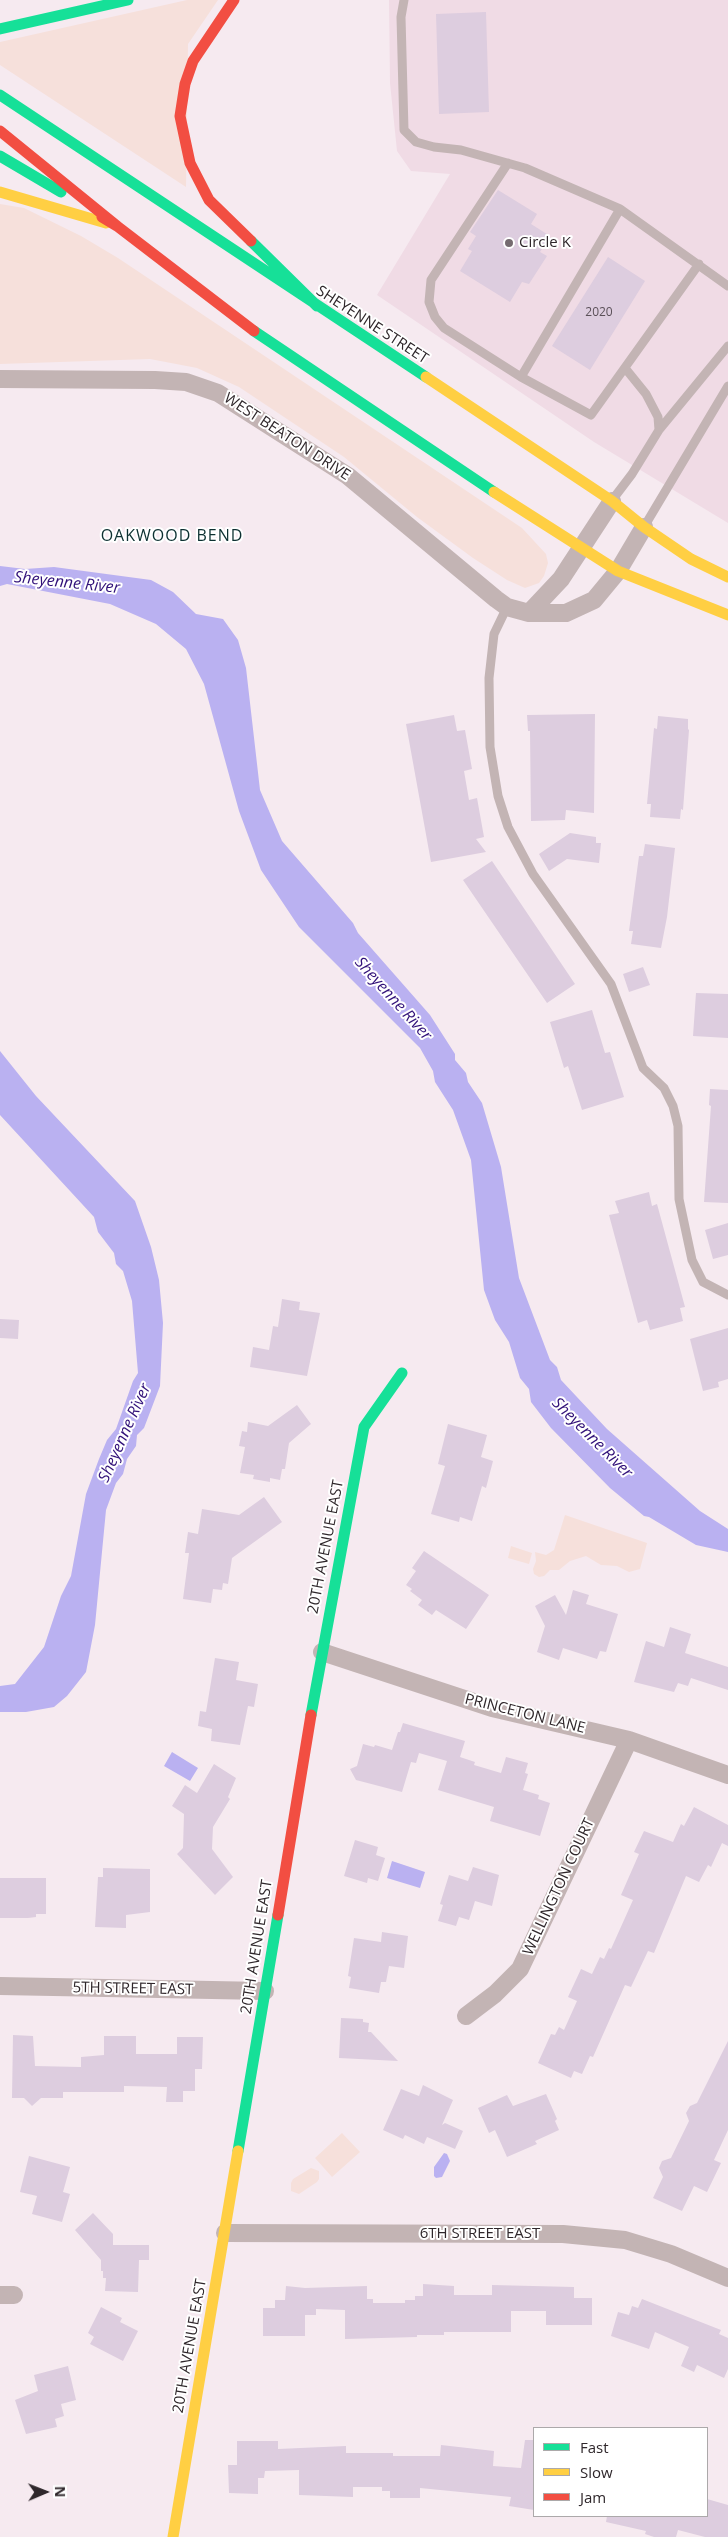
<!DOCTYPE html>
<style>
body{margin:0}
#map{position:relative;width:728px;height:2537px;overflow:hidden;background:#f6eaf0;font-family:"Open Sans",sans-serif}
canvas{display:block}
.legend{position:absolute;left:533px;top:2427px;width:175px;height:90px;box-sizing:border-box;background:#fff;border:1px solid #aca9aa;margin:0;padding:6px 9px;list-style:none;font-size:15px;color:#2f272b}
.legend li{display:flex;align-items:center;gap:10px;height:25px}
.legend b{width:25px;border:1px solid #aca9aa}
.north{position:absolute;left:20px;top:2467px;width:50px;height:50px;-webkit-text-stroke:4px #fff;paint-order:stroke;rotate:89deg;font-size:14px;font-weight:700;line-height:20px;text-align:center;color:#2f272b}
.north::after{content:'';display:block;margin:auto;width:18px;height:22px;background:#2f272b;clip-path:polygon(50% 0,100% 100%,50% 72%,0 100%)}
</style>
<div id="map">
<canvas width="728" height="2537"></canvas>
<ul class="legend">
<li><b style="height:6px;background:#16e098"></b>Fast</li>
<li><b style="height:6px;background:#ffcf43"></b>Slow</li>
<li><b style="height:6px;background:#f24e42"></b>Jam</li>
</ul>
<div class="north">N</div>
</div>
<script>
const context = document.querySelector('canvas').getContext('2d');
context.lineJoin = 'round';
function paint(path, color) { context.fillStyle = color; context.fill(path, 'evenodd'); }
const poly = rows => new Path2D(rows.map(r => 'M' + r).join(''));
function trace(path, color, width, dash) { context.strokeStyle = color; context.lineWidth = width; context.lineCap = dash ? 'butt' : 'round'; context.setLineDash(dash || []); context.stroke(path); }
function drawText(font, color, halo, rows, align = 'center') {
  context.font = font + ' "Open Sans",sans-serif'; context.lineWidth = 4; context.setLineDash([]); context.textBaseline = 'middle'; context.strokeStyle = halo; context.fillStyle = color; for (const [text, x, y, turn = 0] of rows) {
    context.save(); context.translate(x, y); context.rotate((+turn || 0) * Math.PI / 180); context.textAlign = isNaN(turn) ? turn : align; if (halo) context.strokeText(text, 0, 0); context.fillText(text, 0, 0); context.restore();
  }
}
paint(poly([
 [389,0,728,0,728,523,594,442,377,295,450,174,411,171,397,151,390,83]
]), '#f0dbe5');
paint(poly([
 [187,0,218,0,188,44,186,187,0,65,0,42],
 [0,204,24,208,81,236,118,258,522,528,546,554,548,563,544,576,539,583,525,588,507,580,473,558,417,517,344,457,239,387,197,368,150,359,0,364],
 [565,1515,647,1543,640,1569,629,1572,617,1566,601,1565,586,1556,570,1561,559,1570,550,1570,544,1576,539,1577,534,1574,533,1569,536,1561,535,1552,546,1555,554,1550],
 [511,1546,532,1553,529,1564,508,1558],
 [342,2133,360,2152,332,2177,315,2158],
 [311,2168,319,2171,319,2179,317,2182,299,2194,291,2191,291,2183,293,2179]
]), '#f6e0db');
paint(poly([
 [0,566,25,569,54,567,151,580,173,592,196,614,223,619,238,640,246,668,260,790,282,841,353,923,358,933,430,1015,455,1054,455,1060,466,1073,468,1082,482,1103,501,1167,519,1278,550,1360,557,1367,561,1380,607,1429,700,1511,728,1529,728,1552,696,1545,649,1517,644,1516,610,1488,551,1428,531,1402,529,1389,520,1378,509,1342,495,1320,484,1290,471,1160,453,1110,435,1082,433,1071,420,1048,299,927,261,870,239,811,204,684,186,649,156,624,110,604,7,584,0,586],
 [0,1051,36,1096,135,1201,151,1247,159,1280,163,1323,160,1386,144,1428,137,1435,136,1446,127,1459,123,1474,116,1483,106,1510,95,1625,86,1672,67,1696,54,1707,26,1712,0,1712,0,1686,15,1684,44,1647,61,1596,71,1576,86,1494,99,1459,107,1440,116,1429,133,1381,138,1373,132,1301,123,1271,116,1264,114,1253,98,1232,94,1217,0,1115],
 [172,1752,198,1768,190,1781,164,1766],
 [392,1861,425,1872,420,1888,387,1878],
 [444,2153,447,2154,450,2161,442,2177,436,2178,434,2176,434,2167]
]), '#bab1f1');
paint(poly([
 [486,12,489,112,439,114,436,14],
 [498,190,537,214,531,224,550,236,540,252,547,256,529,284,522,282,510,302,460,271,472,251,468,249,476,236,470,232],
 [608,257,645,281,590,370,552,346],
 [595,714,594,813,566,810,565,820,531,821,530,731,528,731,527,715],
 [454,715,457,731,465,730,472,769,464,771,469,800,477,798,484,837,476,839,486,852,431,862,406,724],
 [658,716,688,719,688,729,689,730,683,810,681,809,680,819,650,817,651,804,647,804,654,728,657,729],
 [570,833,596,837,596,843,601,843,599,863,567,859,549,871,539,854],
 [645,844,675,848,667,917,661,948,631,944,633,931,629,931,639,856,643,856],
 [492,861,575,984,547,1003,463,880],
 [643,967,650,985,629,992,623,974],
 [696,993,728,994,728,1038,693,1036],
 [592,1010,605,1053,610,1052,624,1097,582,1110,568,1066,564,1068,550,1022],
 [710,1089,728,1090,728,1203,704,1202,711,1106,709,1105],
 [649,1192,652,1206,657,1204,685,1307,680,1308,683,1321,650,1330,647,1320,638,1323,609,1215,619,1213,615,1201],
 [728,1223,728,1255,713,1259,705,1230],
 [282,1299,300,1302,299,1310,320,1313,307,1376,250,1367,253,1347,269,1350,273,1326,278,1327],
 [0,1319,19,1320,18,1339,0,1338],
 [728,1328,728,1379,718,1382,719,1387,703,1391,690,1339],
 [297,1405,311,1424,289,1443,285,1469,282,1469,280,1480,270,1478,270,1482,253,1479,254,1475,240,1473,245,1447,239,1446,242,1431,247,1432,248,1422,268,1426],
 [448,1424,487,1435,481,1457,493,1461,486,1488,482,1486,472,1521,460,1517,459,1522,431,1514,445,1466,438,1464],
 [264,1497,282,1522,232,1558,228,1584,223,1583,222,1590,213,1589,211,1603,183,1599,189,1553,185,1553,188,1532,198,1534,202,1509,239,1515],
 [424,1551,489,1595,466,1629,436,1610,432,1615,418,1605,422,1600,410,1591,412,1589,406,1585,416,1571,412,1568],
 [573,1590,589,1595,586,1604,618,1614,606,1652,600,1651,597,1659,563,1648,559,1660,537,1652,545,1626,535,1606,555,1595,566,1615],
 [670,1627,691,1634,685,1653,728,1667,728,1690,691,1678,688,1686,678,1683,674,1692,634,1682,646,1641,664,1647],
 [215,1658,239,1662,236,1680,258,1684,254,1707,248,1706,240,1745,211,1741,212,1729,198,1726,200,1711,206,1712],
 [403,1723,465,1741,460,1757,475,1762,474,1765,501,1773,506,1757,528,1763,525,1773,528,1774,523,1790,539,1795,538,1799,550,1803,540,1836,490,1821,494,1807,438,1790,447,1761,419,1753,416,1763,411,1762,402,1792,356,1780,350,1769,357,1766,363,1744,374,1747,375,1745,392,1750,398,1732,400,1732],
 [214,1764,236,1778,228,1797,230,1799,213,1827,212,1849,233,1877,215,1895,177,1854,183,1848,184,1814,172,1806,185,1785,197,1793],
 [694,1807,728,1825,728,1846,722,1843,711,1867,708,1865,699,1882,686,1876,654,1953,648,1951,631,1987,625,1985,593,2057,590,2056,582,2074,574,2071,571,2078,538,2063,551,2034,555,2035,559,2027,564,2030,577,2001,568,1997,581,1969,592,1974,600,1957,604,1959,609,1948,611,1949,633,1900,621,1895,639,1854,634,1852,644,1831,673,1842,681,1824,684,1826],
 [355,1840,378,1847,376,1855,385,1858,378,1881,368,1878,367,1883,344,1876],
 [473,1867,499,1875,492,1906,475,1901,469,1920,459,1917,456,1926,438,1921,443,1905,440,1904,449,1875,468,1881],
 [103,1868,150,1869,150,1912,126,1915,126,1928,95,1927,98,1877,103,1877],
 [0,1878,46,1878,46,1914,36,1914,36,1917,28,1918,0,1918],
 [382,1932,408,1936,404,1968,389,1966,386,1982,381,1982,379,1993,349,1988,351,1977,348,1976,354,1938,381,1942],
 [341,2018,363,2019,363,2022,369,2023,368,2032,371,2032,398,2061,339,2058],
 [13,2035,33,2036,35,2066,81,2067,81,2057,104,2055,104,2036,136,2036,136,2054,177,2054,177,2037,203,2037,202,2069,195,2069,195,2091,183,2091,183,2102,166,2102,167,2087,124,2086,124,2092,63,2092,63,2098,41,2098,32,2106,24,2098,12,2098],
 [728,2041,728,2130,714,2160,721,2163,707,2192,694,2186,682,2211,653,2198,663,2177,659,2168,662,2161,671,2158,689,2121,686,2113,690,2106,697,2103],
 [423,2085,453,2100,442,2125,445,2123,463,2131,455,2149,427,2137,424,2144,405,2135,403,2139,383,2130,401,2089,419,2096],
 [546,2094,557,2119,555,2121,559,2130,535,2141,537,2144,507,2157,495,2130,489,2133,478,2108,507,2095,513,2106],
 [29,2156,70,2167,63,2192,70,2194,62,2222,32,2214,37,2196,20,2192],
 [93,2213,113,2234,113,2245,149,2245,149,2260,139,2260,138,2292,105,2291,106,2278,103,2278,103,2271,101,2271,101,2260,75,2230],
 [423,2284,454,2286,454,2295,492,2295,492,2285,574,2287,574,2298,592,2298,592,2325,546,2325,546,2311,511,2311,511,2332,444,2332,444,2335,417,2335,417,2337,345,2339,345,2310,316,2309,316,2315,305,2315,305,2336,263,2336,263,2308,275,2308,275,2300,285,2300,286,2286,305,2288,367,2286,367,2299,373,2299,373,2303,405,2303,405,2300,415,2300,415,2296,423,2296],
 [642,2299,721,2330,719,2334,728,2338,728,2369,724,2378,697,2365,694,2372,681,2366,689,2347,655,2332,649,2349,611,2336,618,2312,629,2315,632,2306,638,2308],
 [101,2307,122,2318,120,2322,138,2331,123,2361,90,2344,94,2337,88,2333],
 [68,2366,76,2400,61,2404,64,2416,55,2419,57,2427,26,2434,15,2400,38,2391,34,2375],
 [525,2440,534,2440,534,2510,509,2506,511,2497,420,2488,420,2498,390,2498,390,2491,382,2491,382,2487,353,2487,353,2497,299,2495,299,2470,265,2471,264,2478,258,2478,258,2494,229,2493,228,2465,237,2465,237,2441,278,2441,278,2449,346,2446,346,2453,393,2453,393,2456,440,2456,441,2445,494,2451,493,2466,521,2468],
 [707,2499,728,2505,728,2537,705,2537,678,2530,676,2537,654,2537,645,2534,646,2531,606,2522,607,2516,707,2516]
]), '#ddcddf');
trace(poly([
 [404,0,401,17,404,130,416,142,434,147,461,150,525,168,620,209,728,286],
 [508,163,431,280,429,302,435,317,444,328,521,377],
 [620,209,521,377,591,415,699,264],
 [625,368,646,394,658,417,659,430],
 [613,499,632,474,659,430,728,346],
 [644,527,728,386],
 [507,607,494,634,489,678,490,747,498,796,508,827,533,874,611,984,643,1068,664,1088,673,1106,678,1126,679,1199,692,1260,703,1282,728,1295]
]), '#c3b4b4', 9);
trace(poly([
 [0,379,155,380,186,382,218,393,348,476,496,599,507,607,529,613],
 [612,501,561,579,529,613,566,613,594,600,618,571,644,527],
 [322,1652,492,1708,629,1740,728,1775],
 [0,1986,265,1991],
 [466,2016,495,1994,520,1969,629,1740],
 [225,2233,563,2234,625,2240,671,2254,728,2278],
 [0,2295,14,2295]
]), '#c3b4b4', 18);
trace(poly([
 [0,29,128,0],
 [0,95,426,377],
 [0,156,61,192],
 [251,241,317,306],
 [254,331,494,492],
 [311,1715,364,1427,402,1373],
 [238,2151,278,1915]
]), '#16e098', 11);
trace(poly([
 [0,192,106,223],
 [426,377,612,501,644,527,691,559,728,577],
 [494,492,618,571,728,615],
 [173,2537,238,2151]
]), '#ffcf43', 11);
trace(poly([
 [234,0,193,61,185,84,180,116,190,163,209,200,251,241],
 [0,131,117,226],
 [102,217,117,226,254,331],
 [278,1915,311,1715]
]), '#f24e42', 11);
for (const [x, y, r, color] of [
 [509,243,5,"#756b70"]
]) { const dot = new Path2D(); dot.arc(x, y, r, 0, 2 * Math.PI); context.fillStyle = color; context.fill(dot); trace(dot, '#fff', 2); }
drawText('12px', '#5a5058', null, [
 ["2020",599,313]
]);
drawText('15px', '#2f272b', '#fff', [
 ["Circle K",519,243]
], 'left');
drawText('15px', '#2f272b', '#fff', [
 ["SHEYENNE STREET",372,325,33],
 ["WEST BEATON DRIVE",287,437,33],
 ["20TH AVENUE EAST",326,1547,-79],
 ["PRINCETON LANE",525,1714,14],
 ["WELLINGTON COURT",559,1887,-65],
 ["20TH AVENUE EAST",257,1947,-81],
 ["5TH STREET EAST",133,1989,1],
 ["6TH STREET EAST",480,2234],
 ["20TH AVENUE EAST",190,2346,-80]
]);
context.letterSpacing = '1px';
drawText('16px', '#0c3031', '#fff', [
 ["OAKWOOD BEND",172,536]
]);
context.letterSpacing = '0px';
drawText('italic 16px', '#311179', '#fff', [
 ["Sheyenne River",67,583,6],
 ["Sheyenne River",393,999,48],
 ["Sheyenne River",125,1433,-66],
 ["Sheyenne River",592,1438,45]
]);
</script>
